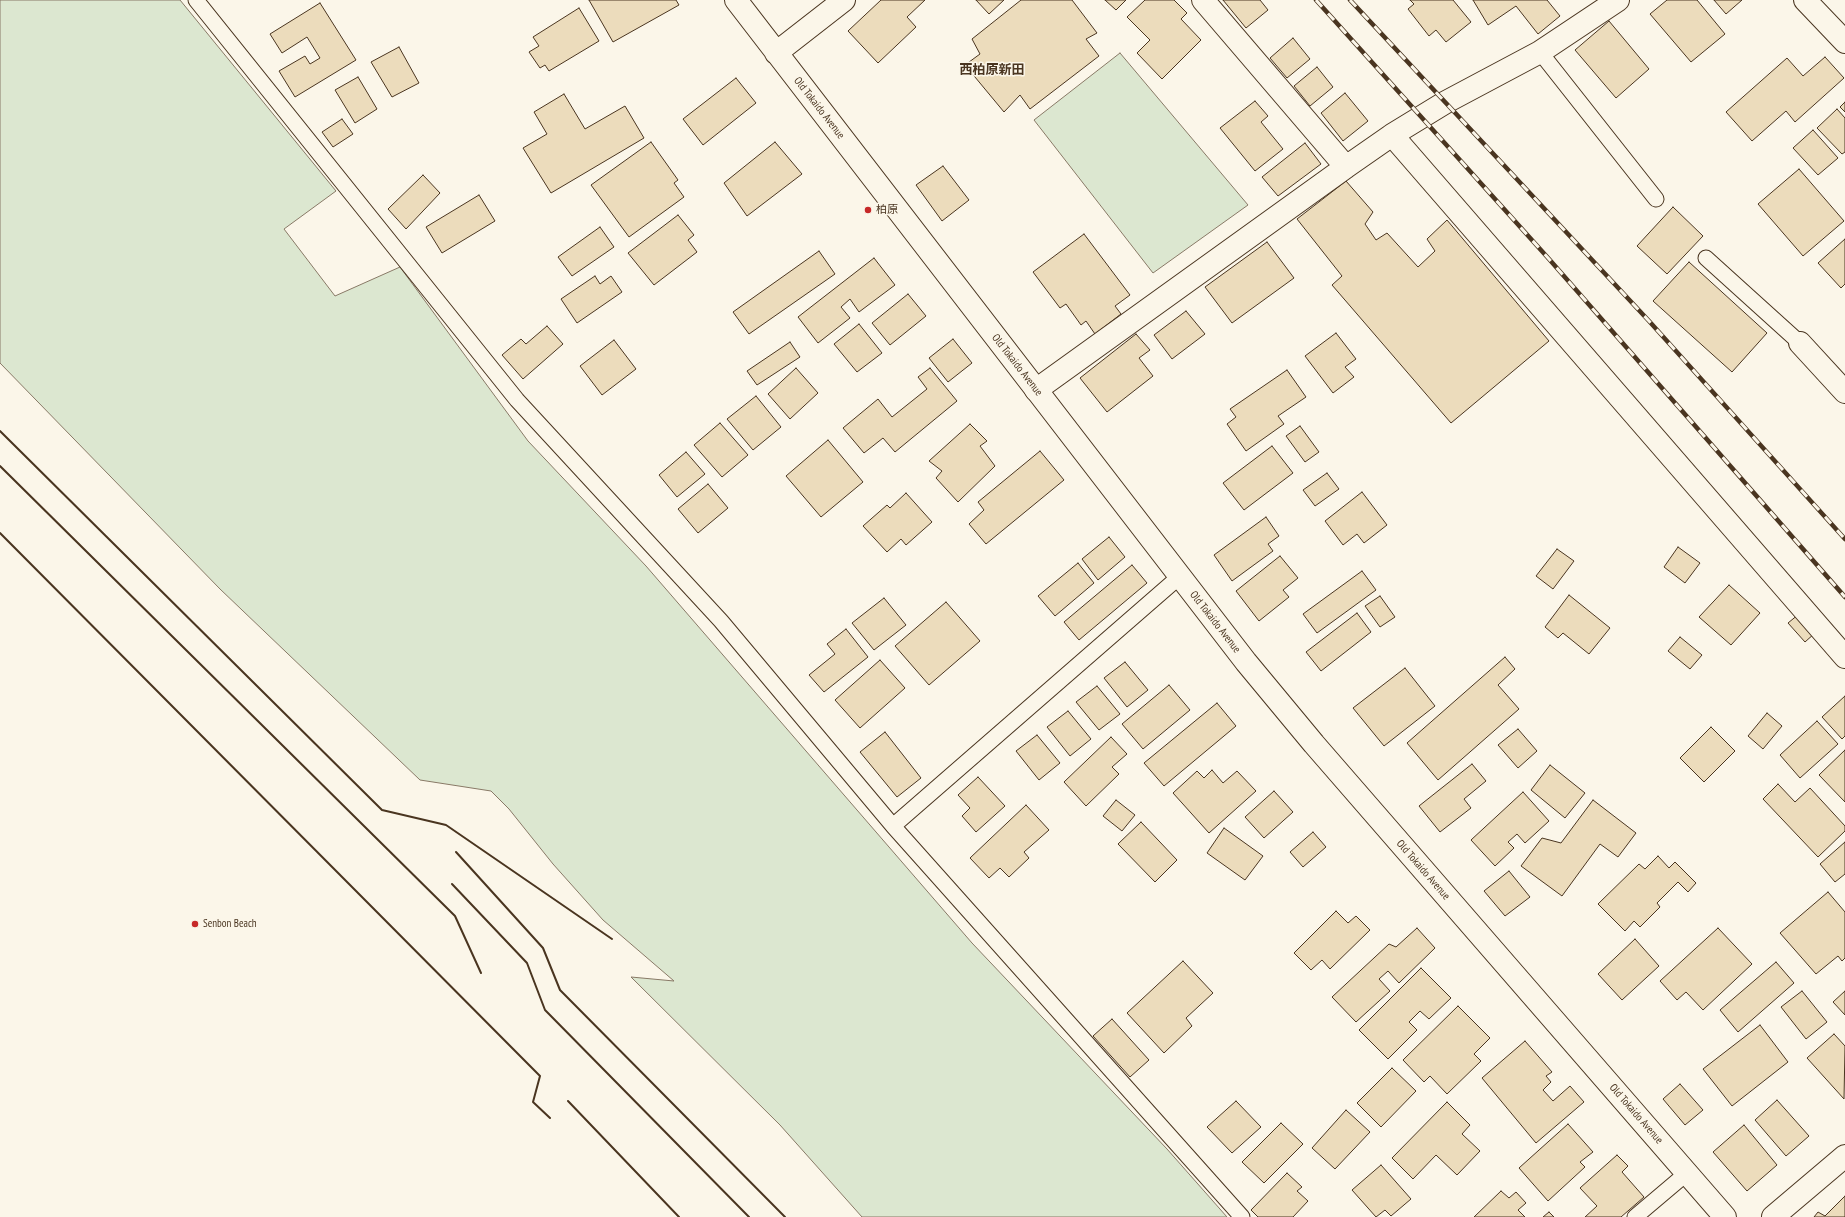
<!DOCTYPE html>
<meta charset="utf-8">
<style>
body{margin:0}
canvas{display:block;background:#fbf6e9}
</style>
<canvas width="1845" height="1217"></canvas>
<script>
const context = document.querySelector('canvas').getContext('2d');
context.lineJoin = 'round';
function paint(path, color) { context.fillStyle = color; context.fill(path, 'evenodd'); }
const poly = rows => new Path2D(rows.map(r => 'M' + r).join(''));
function trace(path, color, width, dash) { context.strokeStyle = color; context.lineWidth = width; context.lineCap = dash ? 'butt' : 'round'; context.setLineDash(dash || []); context.stroke(path); }
function drawText(font, color, halo, rows, align = 'center') {
  context.font = font + ' "PT Sans Narrow","Noto Sans JP",sans-serif'; context.lineWidth = 3; context.setLineDash([]); context.textBaseline = 'middle'; context.strokeStyle = halo; context.fillStyle = color; for (const [text, x, y, turn = 0] of rows) {
    context.save(); context.translate(x, y); context.rotate((+turn || 0) * Math.PI / 180); context.textAlign = isNaN(turn) ? turn : align; if (halo) context.strokeText(text, 0, 0); context.fillText(text, 0, 0); context.restore();
  }
}
const green = poly([
 [0,0,180,0,336,191,284,229,335,296,400,267,528,441,646,566,972,943,1167,1149,1227,1217,862,1217,780,1125,631,977,674,981,603,920,553,864,509,809,491,791,420,780,220,589,0,363,0,0],
 [1120,53,1248,205,1153,273,1034,120,1120,53]
]);
paint(green, '#dce7d0');
trace(green, '#887966', 1);
const building = poly([
 [589,0,676,0,679,5,613,42,589,0],
 [881,0,925,0,907,17,916,27,878,63,848,31,881,0],
 [976,0,1004,0,989,14,976,0],
 [1021,0,1072,0,1097,33,1086,39,1099,56,1030,109,1020,95,1004,112,965,65,980,54,972,39,1021,0],
 [1105,0,1126,0,1116,10,1105,0],
 [1145,0,1174,0,1187,13,1181,19,1201,40,1162,79,1137,53,1150,40,1127,17,1145,0],
 [1223,0,1260,0,1268,10,1246,28,1223,0],
 [1410,0,1453,0,1471,22,1446,42,1436,30,1429,36,1408,9,1414,4,1410,0],
 [1473,0,1547,0,1560,16,1538,34,1516,6,1488,25,1473,0],
 [1667,0,1697,0,1725,34,1691,62,1650,14,1667,0],
 [1714,0,1742,0,1726,14,1714,0],
 [320,3,356,60,295,97,279,71,305,56,310,64,320,58,307,37,282,53,270,34,320,3],
 [579,8,599,41,549,71,545,65,540,68,529,52,539,46,533,37,579,8],
 [1609,21,1649,69,1616,98,1575,50,1609,21],
 [1293,38,1310,59,1287,78,1270,58,1293,38],
 [399,47,419,83,392,97,371,62,399,47],
 [1825,57,1844,78,1795,122,1786,111,1752,141,1726,112,1787,58,1803,76,1825,57],
 [1317,67,1333,87,1310,106,1294,86,1317,67],
 [358,77,377,109,355,123,335,90,358,77],
 [736,78,756,103,703,145,683,119,736,78],
 [1345,93,1368,121,1343,141,1321,113,1345,93],
 [564,94,585,129,625,106,644,138,551,193,523,148,547,134,534,112,564,94],
 [1255,101,1268,116,1261,122,1283,149,1255,171,1220,128,1255,101],
 [1845,102,1845,112,1840,107,1845,102],
 [1837,109,1845,118,1845,152,1842,154,1817,128,1837,109],
 [342,119,353,134,333,147,322,132,342,119],
 [1813,130,1838,158,1818,175,1793,148,1813,130],
 [651,142,678,180,674,183,684,197,629,237,591,185,651,142],
 [775,142,802,174,747,216,724,183,775,142],
 [1305,143,1321,164,1278,196,1262,177,1305,143],
 [943,166,969,200,942,221,916,185,943,166],
 [1799,169,1844,221,1803,256,1758,204,1799,169],
 [423,175,440,193,406,229,388,209,423,175],
 [1346,181,1373,212,1365,224,1376,240,1387,233,1418,267,1435,251,1427,239,1447,220,1549,341,1451,423,1332,285,1342,276,1297,219,1346,181],
 [479,195,495,221,442,253,426,227,479,195],
 [1673,207,1703,236,1667,274,1637,246,1673,207],
 [678,215,694,235,688,240,697,252,654,285,628,253,678,215],
 [600,227,614,247,572,276,558,257,600,227],
 [1084,234,1130,295,1115,306,1121,314,1095,334,1086,321,1081,325,1066,304,1060,308,1033,272,1084,234],
 [1845,239,1845,284,1841,288,1818,263,1845,239],
 [1267,242,1294,278,1232,323,1205,287,1267,242],
 [819,251,835,274,749,334,733,312,819,251],
 [874,258,895,285,859,312,850,299,841,307,850,318,818,343,798,317,874,258],
 [1689,262,1767,333,1732,372,1653,301,1689,262],
 [595,276,600,284,611,276,622,292,577,323,561,299,595,276],
 [908,294,926,316,890,345,872,323,908,294],
 [1186,311,1205,334,1172,359,1154,335,1186,311],
 [859,324,882,353,857,372,834,344,859,324],
 [547,326,563,344,523,379,502,355,521,339,526,344,547,326],
 [1336,333,1356,359,1345,367,1354,377,1333,393,1305,356,1336,333],
 [1136,334,1150,350,1139,358,1153,376,1107,412,1080,378,1136,334],
 [953,339,972,363,948,382,929,358,953,339],
 [614,340,636,369,602,395,580,366,614,340],
 [790,342,800,357,757,385,747,371,790,342],
 [796,368,818,393,790,419,768,394,796,368],
 [930,368,957,401,895,452,883,438,864,453,843,428,878,399,892,417,927,389,918,377,930,368],
 [1287,370,1306,397,1278,416,1284,424,1246,451,1227,424,1236,417,1230,409,1287,370],
 [756,396,781,427,753,450,727,419,756,396],
 [720,423,748,455,722,477,694,445,720,423],
 [970,424,987,441,980,446,995,466,958,502,936,478,942,471,929,461,970,424],
 [1300,426,1319,452,1305,462,1286,436,1300,426],
 [828,440,863,482,821,517,786,476,828,440],
 [1272,446,1293,473,1244,510,1223,483,1272,446],
 [1040,451,1064,480,986,544,969,524,984,510,978,502,1040,451],
 [686,452,705,474,677,497,659,475,686,452],
 [1327,473,1339,489,1315,506,1303,490,1327,473],
 [708,484,728,508,698,533,678,509,708,484],
 [1362,492,1387,525,1364,543,1357,534,1343,545,1325,521,1362,492],
 [906,493,932,522,906,545,901,539,887,552,863,526,887,505,890,508,906,493],
 [1266,517,1279,536,1268,544,1273,551,1232,581,1214,555,1266,517],
 [1109,537,1125,557,1098,580,1082,559,1109,537],
 [1678,547,1700,563,1685,583,1664,567,1678,547],
 [1557,549,1574,561,1553,589,1536,576,1557,549],
 [1280,556,1298,578,1283,590,1289,597,1259,621,1236,591,1280,556],
 [1078,563,1094,583,1055,616,1038,596,1078,563],
 [1132,565,1147,583,1079,640,1064,622,1132,565],
 [1362,571,1376,590,1317,633,1303,614,1362,571],
 [1729,585,1760,613,1731,645,1699,617,1729,585],
 [1569,595,1610,628,1589,654,1563,633,1558,638,1545,627,1569,595],
 [1380,596,1395,617,1380,627,1365,606,1380,596],
 [884,598,906,625,874,650,852,623,884,598],
 [946,602,980,641,929,685,895,646,946,602],
 [1357,613,1371,632,1321,671,1306,652,1357,613],
 [1799,614,1815,633,1805,642,1788,623,1799,614],
 [846,629,868,657,824,692,809,675,835,654,827,644,846,629],
 [1680,637,1702,655,1690,669,1668,651,1680,637],
 [1505,657,1515,669,1498,685,1519,709,1438,780,1407,743,1505,657],
 [880,660,905,688,860,728,835,700,880,660],
 [1125,662,1148,690,1127,707,1104,678,1125,662],
 [1405,668,1435,706,1384,746,1353,708,1405,668],
 [1169,685,1190,710,1143,749,1122,724,1169,685],
 [1097,686,1120,714,1099,730,1076,702,1097,686],
 [1845,696,1845,736,1842,739,1822,717,1845,696],
 [1217,703,1236,726,1164,786,1144,763,1217,703],
 [1068,711,1091,739,1070,756,1047,727,1068,711],
 [1767,713,1782,726,1763,749,1748,736,1767,713],
 [1817,721,1838,744,1800,778,1780,755,1817,721],
 [1711,727,1735,751,1704,782,1680,758,1711,727],
 [1518,729,1537,751,1518,768,1498,745,1518,729],
 [885,732,921,778,897,797,860,752,885,732],
 [1037,735,1060,763,1039,780,1016,751,1037,735],
 [1111,737,1127,754,1112,767,1119,774,1086,806,1064,782,1111,737],
 [1845,750,1845,802,1819,775,1845,750],
 [1472,764,1486,781,1464,799,1471,808,1440,832,1419,806,1472,764],
 [1550,765,1585,793,1565,818,1531,790,1550,765],
 [1212,770,1223,783,1237,771,1256,791,1209,833,1173,793,1197,771,1204,778,1212,770],
 [978,777,1005,806,976,832,962,816,970,808,958,795,978,777],
 [1778,784,1795,802,1810,788,1845,826,1845,831,1818,857,1763,799,1778,784],
 [1274,791,1293,812,1264,838,1245,817,1274,791],
 [1523,792,1549,821,1525,843,1517,834,1508,842,1514,848,1495,866,1471,840,1523,792],
 [1116,800,1135,815,1122,831,1103,816,1116,800],
 [1593,800,1636,833,1618,857,1600,844,1562,896,1521,866,1542,838,1561,843,1593,800],
 [1026,805,1049,830,1024,852,1029,858,1009,877,1000,868,989,878,970,858,1026,805],
 [1141,822,1177,860,1155,882,1118,844,1141,822],
 [1224,828,1263,856,1245,880,1207,853,1224,828],
 [1313,832,1326,847,1303,867,1290,852,1313,832],
 [1845,842,1845,874,1835,882,1820,864,1845,842],
 [1658,856,1669,868,1675,862,1696,883,1688,892,1678,882,1657,903,1660,907,1640,927,1634,921,1625,931,1598,904,1639,864,1645,869,1658,856],
 [1509,871,1530,897,1505,916,1484,891,1509,871],
 [1828,892,1845,912,1845,958,1842,961,1838,956,1816,974,1780,933,1828,892],
 [1336,911,1348,923,1356,916,1370,930,1330,969,1322,960,1311,970,1294,953,1336,911],
 [1417,928,1435,948,1399,983,1388,971,1379,979,1390,991,1356,1022,1332,997,1389,944,1396,947,1417,928],
 [1718,928,1752,964,1703,1010,1686,992,1677,1000,1660,981,1718,928],
 [1635,939,1659,966,1622,1000,1598,974,1635,939],
 [1183,961,1213,993,1186,1018,1192,1026,1164,1053,1127,1013,1183,961],
 [1776,962,1794,983,1738,1032,1720,1010,1776,962],
 [1421,968,1451,998,1429,1019,1420,1011,1409,1022,1417,1030,1388,1059,1359,1030,1421,968],
 [1802,991,1827,1022,1806,1039,1781,1007,1802,991],
 [1845,991,1845,1015,1833,1002,1845,991],
 [1458,1006,1490,1038,1474,1054,1481,1061,1447,1094,1430,1076,1424,1082,1403,1060,1458,1006],
 [1112,1019,1149,1060,1130,1077,1093,1036,1112,1019],
 [1760,1025,1788,1062,1732,1106,1703,1069,1760,1025],
 [1834,1034,1845,1046,1844,1099,1807,1058,1834,1034],
 [1525,1041,1552,1072,1546,1076,1551,1082,1543,1090,1553,1101,1570,1086,1584,1102,1536,1143,1482,1078,1525,1041],
 [1392,1068,1416,1091,1381,1127,1357,1103,1392,1068],
 [1680,1084,1703,1110,1685,1125,1663,1099,1680,1084],
 [1777,1100,1809,1136,1786,1156,1755,1120,1777,1100],
 [1236,1101,1261,1127,1232,1153,1207,1127,1236,1101],
 [1447,1102,1470,1125,1462,1134,1480,1151,1457,1175,1436,1155,1413,1179,1392,1158,1447,1102],
 [1346,1110,1370,1132,1335,1169,1312,1148,1346,1110],
 [1281,1123,1303,1144,1264,1183,1242,1162,1281,1123],
 [1568,1124,1593,1152,1580,1162,1585,1167,1548,1201,1519,1168,1568,1124],
 [1744,1125,1777,1165,1747,1191,1713,1152,1744,1125],
 [1617,1155,1628,1166,1622,1172,1644,1197,1621,1217,1585,1217,1597,1206,1580,1188,1617,1155],
 [1381,1165,1411,1199,1391,1216,1385,1210,1376,1217,1352,1190,1381,1165],
 [1287,1173,1302,1187,1297,1191,1308,1201,1293,1217,1258,1217,1251,1210,1287,1173],
 [1501,1191,1509,1198,1516,1192,1526,1203,1518,1210,1525,1217,1474,1217,1501,1191],
 [1845,1196,1845,1217,1814,1217,1818,1212,1825,1216,1845,1196],
 [1549,1212,1554,1217,1543,1217,1549,1212]
]);
paint(building, '#ecdcbc');
trace(building, '#4a3520', 1);
const lane = poly([
 [196,0,517,400,721,621,893,826,1242,1217],
 [1540,52,1656,199],
 [1706,258,1800,343],
 [893,826,1179,577],
 [1635,1217,1687,1173]
]);
const street = poly([
 [1203,0,1346,167,1392,135,1845,657],
 [1805,0,1845,42],
 [1392,135,1446,102,1540,52,1618,0],
 [1800,343,1845,392],
 [1036,390,1346,167]
]);
const secondary = poly([
 [736,0,1246,662,1314,744,1725,1217],
 [776,53,844,0],
 [1773,1217,1845,1156]
]);
trace(lane, '#4a3520', 17);
trace(street, '#4a3520', 24);
trace(secondary, '#4a3520', 24);
trace(lane, '#fbf6e9', 15);
trace(street, '#fbf6e9', 22);
trace(secondary, '#fbf6e9', 22);
const rail = poly([
 [1316,0,1549,259,1845,597],
 [1350,0,1649,321,1845,539]
]);
trace(rail, '#4a3520', 4.5);
trace(rail, '#fbf6e9', 3, [9]);
trace(poly([
 [0,431,382,810,446,825,612,939],
 [0,466,455,916,481,973],
 [0,533,540,1076,533,1102,550,1118],
 [456,852,543,948,560,990,785,1217],
 [452,884,527,963,545,1010,749,1217],
 [568,1101,679,1217]
]), '#4a3520', 2);
for (const [x, y, r, color] of [
 [868,210,4,"#c62828"],
 [195,924,4,"#c62828"]
]) { const dot = new Path2D(); dot.arc(x, y, r, 0, 2 * Math.PI); context.fillStyle = color; context.fill(dot); trace(dot, '#fbf6e9', 1.5); }
drawText('11px', '#4a3520', '#fbf6e9', [
 ["Old Tokaido Avenue",819,108,52],
 ["Old Tokaido Avenue",1017,365,52],
 ["Old Tokaido Avenue",1215,622,52],
 ["Old Tokaido Avenue",1423,870,49],
 ["Old Tokaido Avenue",1636,1114,49]
]);
drawText('11px', '#4a3520', '#fbf6e9', [
 ["柏原",876,210],
 ["Senbon Beach",203,924]
], 'left');
drawText('bold 13px', '#4a3520', '#fbf6e9', [
 ["西柏原新田",992,70]
]);
</script>
